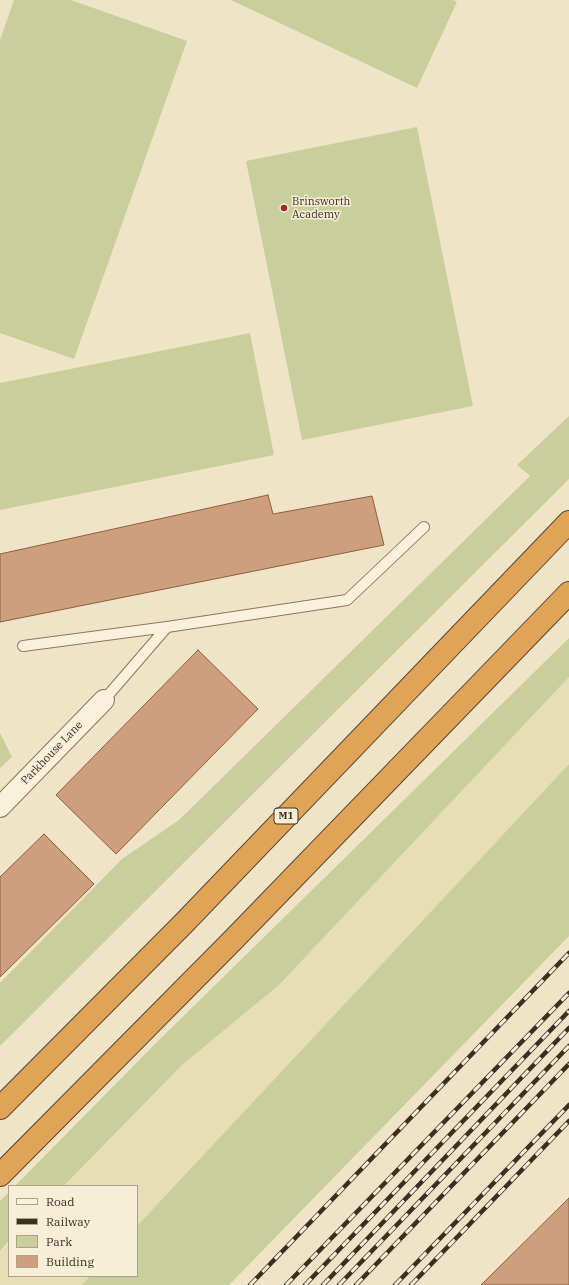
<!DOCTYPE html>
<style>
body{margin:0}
#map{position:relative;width:569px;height:1285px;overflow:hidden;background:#f0e4c8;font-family:"IBM Plex Serif",serif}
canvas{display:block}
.legend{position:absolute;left:8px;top:1185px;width:130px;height:92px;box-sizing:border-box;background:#f7eed8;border:1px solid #ada18e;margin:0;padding:5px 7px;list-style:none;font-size:12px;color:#3d2e20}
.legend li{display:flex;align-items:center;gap:8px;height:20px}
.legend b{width:20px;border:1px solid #ada18e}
</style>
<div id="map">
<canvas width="569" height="1285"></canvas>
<ul class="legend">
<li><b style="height:5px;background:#faf1dc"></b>Road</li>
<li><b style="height:5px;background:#3d2e20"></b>Railway</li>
<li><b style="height:11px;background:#c9cf9b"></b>Park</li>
<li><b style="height:11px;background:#cf9f7d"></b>Building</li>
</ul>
</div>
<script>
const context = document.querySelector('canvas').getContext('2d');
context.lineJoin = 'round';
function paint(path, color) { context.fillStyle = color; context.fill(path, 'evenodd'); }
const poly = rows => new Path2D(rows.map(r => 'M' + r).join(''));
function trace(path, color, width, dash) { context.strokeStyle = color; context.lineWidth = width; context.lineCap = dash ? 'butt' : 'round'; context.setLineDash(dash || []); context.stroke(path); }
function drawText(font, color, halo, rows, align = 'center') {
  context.font = font + ' "IBM Plex Serif",serif'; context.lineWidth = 3; context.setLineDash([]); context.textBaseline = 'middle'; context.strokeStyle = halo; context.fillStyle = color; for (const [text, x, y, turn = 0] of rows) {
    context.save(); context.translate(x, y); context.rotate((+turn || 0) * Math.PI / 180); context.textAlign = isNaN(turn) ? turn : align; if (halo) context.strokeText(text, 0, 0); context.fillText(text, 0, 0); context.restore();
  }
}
paint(poly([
 [569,677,569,764,137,1226,137,1186,65,1186,182,1065,279,985],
 [9,1243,9,1276,90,1276,82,1285,0,1285,0,1252]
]), '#e6deb5');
paint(poly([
 [14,0,71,0,187,41,74,359,0,333,0,40],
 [231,0,453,0,457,2,417,88],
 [417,127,473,406,302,440,246,161],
 [250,333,274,455,0,510,0,383],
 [569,416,569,479,0,1046,0,983,122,859,179,820,530,476,517,465],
 [569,638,569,677,279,985,182,1065,64,1186,15,1186,155,1044],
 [0,733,12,757,0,768],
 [569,764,569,936,229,1285,82,1285,90,1276,137,1276,137,1226],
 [9,1192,9,1241,0,1251,0,1201]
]), '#c9cf9b');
const building = poly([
 [268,495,273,514,372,496,384,545,0,622,0,554,268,495],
 [198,650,258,709,116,854,56,795,198,650],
 [44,834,94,884,0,977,0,877,44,834],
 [569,1198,569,1285,481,1285,569,1198]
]);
paint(building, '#cf9f7d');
trace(building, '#8d5f41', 1);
const lane = poly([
 [23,646,167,627,347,600,424,527],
 [104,700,167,627]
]);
const street = poly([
 [0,807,104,700]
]);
const highway = poly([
 [0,1108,185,922,569,522],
 [0,1175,233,940,569,593]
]);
trace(lane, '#8d765c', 12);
trace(street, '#8d765c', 22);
trace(highway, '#5b4430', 24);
trace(lane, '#faf1dc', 10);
trace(street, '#faf1dc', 20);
trace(highway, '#e0a458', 22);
const rail = poly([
 [250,1285,569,953],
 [286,1285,569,993],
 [305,1285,569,1011],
 [323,1285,569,1028],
 [339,1285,569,1046],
 [356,1285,569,1064],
 [395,1285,569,1105],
 [411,1285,569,1121]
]);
trace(rail, '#3d2e20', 4.5);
trace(rail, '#f7eed8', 3, [9]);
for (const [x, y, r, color] of [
 [284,208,4,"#9e2a2b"]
]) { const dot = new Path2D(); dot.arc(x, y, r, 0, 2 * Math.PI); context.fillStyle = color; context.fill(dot); trace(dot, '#f7eed8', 1.5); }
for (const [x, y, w] of [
 [286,816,24]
]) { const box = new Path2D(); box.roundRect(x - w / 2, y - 8, w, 16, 3); context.fillStyle = '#f7eed8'; context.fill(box); trace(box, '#3d2e20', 1); }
drawText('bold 10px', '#3d2e20', null, [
 ["M1",286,816]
]);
drawText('11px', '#3d2e20', '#f7eed8', [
 ["Brinsworth",292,202],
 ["Academy",292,215]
], 'left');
drawText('11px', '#3d2e20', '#f7eed8', [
 ["Parkhouse Lane",52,753,-46]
]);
</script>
